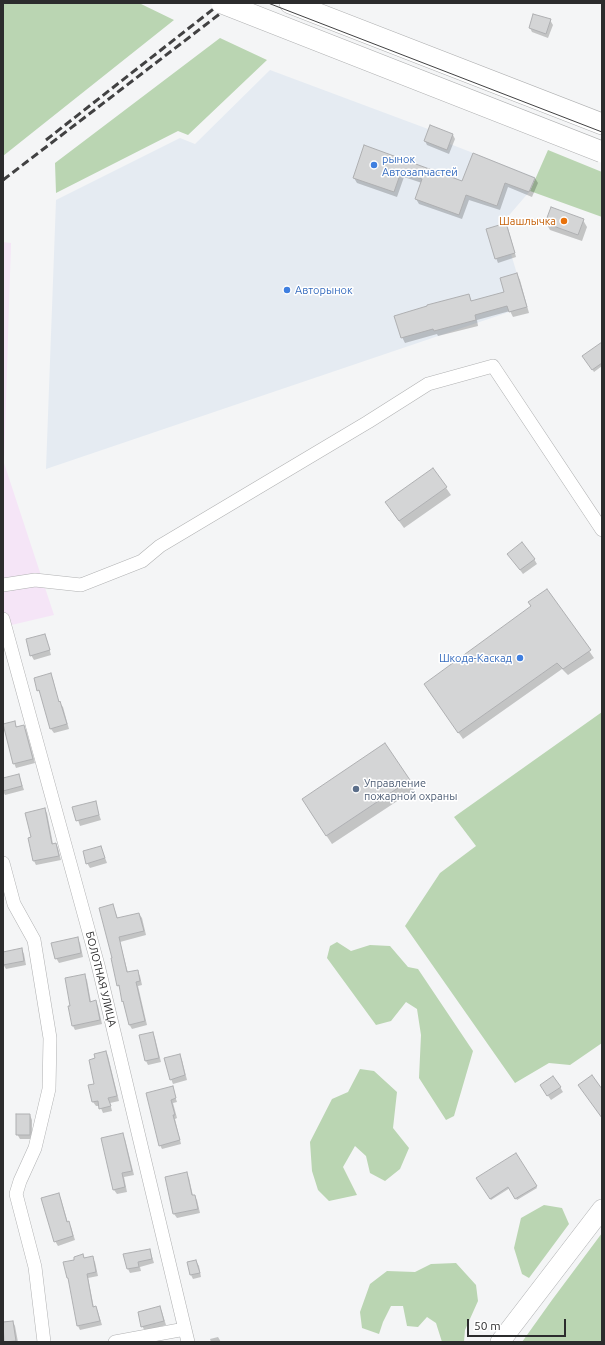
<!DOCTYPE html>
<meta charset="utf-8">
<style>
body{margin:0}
#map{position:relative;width:605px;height:1345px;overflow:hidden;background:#f4f5f6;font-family:Ubuntu,sans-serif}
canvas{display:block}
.frame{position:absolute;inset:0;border:4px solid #2c2c2d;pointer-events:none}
.scale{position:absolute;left:467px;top:1319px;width:99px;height:18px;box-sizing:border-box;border:2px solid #2c2c2d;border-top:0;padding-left:5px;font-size:12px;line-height:14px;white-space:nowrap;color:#2c2c2d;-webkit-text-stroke:3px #fff;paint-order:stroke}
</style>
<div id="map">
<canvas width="605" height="1345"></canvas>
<div class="frame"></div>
<div class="scale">50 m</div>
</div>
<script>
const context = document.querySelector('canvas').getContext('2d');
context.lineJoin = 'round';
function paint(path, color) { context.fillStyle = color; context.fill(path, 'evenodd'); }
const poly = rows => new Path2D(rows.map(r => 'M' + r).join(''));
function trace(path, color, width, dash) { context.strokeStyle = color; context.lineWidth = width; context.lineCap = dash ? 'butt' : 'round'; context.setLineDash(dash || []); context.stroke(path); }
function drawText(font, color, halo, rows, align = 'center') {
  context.font = font + ' Ubuntu,sans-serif'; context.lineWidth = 3; context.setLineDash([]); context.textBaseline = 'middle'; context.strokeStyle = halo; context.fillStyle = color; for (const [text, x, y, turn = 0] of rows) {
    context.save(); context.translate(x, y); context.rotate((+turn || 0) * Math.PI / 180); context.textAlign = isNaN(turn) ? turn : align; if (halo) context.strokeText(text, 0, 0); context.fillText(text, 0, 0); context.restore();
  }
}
paint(poly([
 [270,70,428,129,430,125,453,134,450,144,535,177,529,192,505,220,515,253,511,254,527,307,509,312,46,469,56,200,180,138,195,144]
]), '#e5ebf2');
paint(poly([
 [3,242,11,243,4,463,54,615,3,627]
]), '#f5e5f7');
paint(poly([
 [3,3,139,3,174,20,3,156],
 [220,38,267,60,188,135,178,131,56,193,55,163],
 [548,150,602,172,602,217,530,191],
 [602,712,602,1043,570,1065,549,1063,515,1083,405,926,440,873,476,846,454,817],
 [337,942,351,951,370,945,390,946,408,967,418,969,473,1051,454,1116,446,1120,419,1078,421,1035,417,1009,406,1002,391,1021,376,1025,327,958,330,946],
 [360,1069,374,1071,397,1092,393,1128,409,1148,400,1169,385,1181,370,1173,366,1156,355,1146,343,1167,357,1195,329,1201,318,1190,312,1171,310,1142,332,1099,348,1092],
 [544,1205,562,1208,569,1224,529,1278,522,1274,514,1248,521,1218],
 [602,1233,602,1342,522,1342,552,1300],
 [456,1263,476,1285,478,1301,465,1330,464,1342,442,1342,436,1323,427,1317,418,1327,407,1326,403,1306,391,1306,383,1322,379,1334,362,1328,360,1312,370,1284,387,1271,415,1272,431,1264]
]), '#bad5b2');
paint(poly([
 [550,20,553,25,548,38,532,32,530,28],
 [431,127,453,135,455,139,449,154,427,145,425,141],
 [365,147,463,182,535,178,538,183,532,197,508,187,500,210,469,200,462,219,419,204,416,199,422,183,404,177,397,197,357,183,354,178],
 [583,220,587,227,582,241,550,230,546,223],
 [505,224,508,228,516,257,498,263,496,258],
 [517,274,520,280,529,313,513,317,510,311,477,320,478,326,438,336,437,334,405,343,402,337,469,295,472,302,505,293],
 [602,343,602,366,594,372,584,356],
 [433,469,451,495,404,528,390,509],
 [511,558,534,559,537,564,523,574],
 [547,590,594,658,568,675,562,669,463,739,429,691,531,607,529,603],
 [45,635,47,640,51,655,34,660,31,655],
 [50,674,53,679,59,703,63,707,69,729,54,733,51,729,41,695,38,690],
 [14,722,17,727,23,726,26,730,35,763,16,768,14,763],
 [19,775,24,790,5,795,3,791,3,779],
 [409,780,414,790,332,844,308,808],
 [95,802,101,820,80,826,74,808],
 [44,809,47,813,53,844,56,844,58,848,61,860,36,865,34,861,32,838],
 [101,847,107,863,90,868,87,863],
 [113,905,118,919,139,914,142,918,146,935,120,942,128,973,137,971,140,976,142,985,138,986,147,1025,132,1029,129,1024,120,989,118,985],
 [77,938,80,943,83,957,59,963,56,958],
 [22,950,24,954,26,965,6,969,3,964,3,953],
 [84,975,87,980,91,1002,95,1001,98,1006,102,1024,75,1030,73,1026,71,1006],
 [153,1033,155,1038,161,1062,148,1065,146,1061],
 [106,1052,108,1056,119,1101,110,1103,112,1111,103,1113,100,1106,96,1106,93,1102,96,1059],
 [180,1055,182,1060,187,1080,173,1084,171,1079],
 [172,1087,177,1102,173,1103,177,1118,175,1119,181,1144,162,1149,160,1145],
 [560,1087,563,1092,551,1100,544,1090],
 [30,1115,32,1120,32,1139,20,1139,17,1134],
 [122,1135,125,1139,134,1175,124,1177,127,1192,117,1194,114,1190],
 [516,1154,537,1188,517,1200,510,1188,491,1200,478,1178],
 [186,1173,189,1178,193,1196,194,1196,197,1200,200,1213,177,1218,174,1214,166,1178],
 [59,1195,61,1199,68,1223,71,1227,75,1240,58,1246,55,1241],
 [150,1250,154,1263,140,1267,141,1271,130,1273,128,1269,124,1255],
 [83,1256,85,1259,92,1257,95,1262,98,1276,88,1278,94,1308,96,1307,98,1312,102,1325,80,1330,78,1326],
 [196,1261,199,1266,201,1277,193,1279,191,1275,188,1263],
 [160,1307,162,1312,166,1325,145,1331,142,1326],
 [13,1322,15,1326,18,1342,5,1342,3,1323],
 [218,1337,221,1342,211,1342,210,1339]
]), '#0003');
const building = poly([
 [533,14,551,19,546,34,529,28,533,14],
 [430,125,453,134,447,150,424,141,430,125],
 [364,145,462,181,473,153,535,178,529,192,505,183,497,206,466,195,459,215,415,199,422,179,401,172,394,192,353,178,364,145],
 [551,207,584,219,578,235,545,223,551,207],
 [506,223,515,253,495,259,486,229,506,223],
 [517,273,527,307,509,312,507,306,475,315,476,320,434,331,433,329,401,338,394,316,427,306,427,305,469,294,471,301,504,292,500,278,517,273],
 [602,342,602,363,592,370,582,356,602,342],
 [433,468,447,487,399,521,385,502,433,468],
 [522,542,535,559,520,570,507,554,522,542],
 [547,589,591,650,563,669,557,663,458,733,424,684,531,606,528,602,547,589],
 [45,634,50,650,30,656,26,639,45,634],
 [51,673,59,702,60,701,67,724,50,729,39,690,37,691,34,678,51,673],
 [15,721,16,727,24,725,33,759,13,764,3,724,15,721],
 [385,743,410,780,326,836,302,799,385,743],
 [19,774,22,786,3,791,3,778,19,774],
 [96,801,99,815,76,821,72,807,96,801],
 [45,808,52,844,56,843,59,856,33,861,28,838,31,837,25,813,45,808],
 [101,846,105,858,86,864,83,851,101,846],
 [113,904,117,918,139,913,144,931,119,937,127,972,138,970,140,981,136,982,145,1021,129,1025,123,1001,122,1002,119,985,117,986,111,958,112,958,99,908,113,904],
 [78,937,81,953,55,959,51,943,78,937],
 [22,948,24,961,3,965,3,952,22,948],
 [85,974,90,1002,96,1000,100,1020,72,1026,68,1006,70,1006,65,978,85,974],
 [153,1032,159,1058,145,1061,139,1035,153,1032],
 [106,1051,117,1096,108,1098,111,1106,99,1109,98,1101,92,1102,88,1085,94,1084,89,1060,95,1058,94,1054,106,1051],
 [180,1054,185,1075,170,1080,164,1058,180,1054],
 [592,1075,602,1089,602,1118,578,1085,592,1075],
 [553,1076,561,1087,547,1096,540,1085,553,1076],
 [173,1086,176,1098,171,1100,175,1115,173,1115,180,1140,159,1146,146,1093,173,1086],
 [16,1114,30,1114,30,1135,16,1135,16,1114],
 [123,1133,132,1171,122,1173,125,1187,113,1190,101,1138,123,1133],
 [516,1153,537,1186,515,1199,508,1187,490,1199,476,1178,516,1153],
 [187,1172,192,1195,195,1195,198,1209,173,1214,165,1177,187,1172],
 [59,1193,67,1222,69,1221,73,1236,54,1242,41,1198,59,1193],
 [150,1249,152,1259,138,1262,139,1267,127,1269,123,1254,150,1249],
 [83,1254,84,1258,93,1256,96,1272,87,1274,93,1307,96,1306,100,1321,77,1326,68,1278,67,1278,63,1262,74,1260,74,1257,83,1254],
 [196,1260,200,1273,190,1275,187,1262,196,1260],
 [160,1306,164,1321,141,1327,138,1312,160,1306],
 [13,1321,16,1341,4,1342,3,1322,13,1321]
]);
paint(building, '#d4d5d6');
trace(building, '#afb0b2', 1);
const minor = poly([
 [3,585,35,580,81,585,142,561,160,546,368,422,428,384,493,366,602,530],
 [3,619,98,965,188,1342],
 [3,863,14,904,34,940,50,1038,49,1089,35,1148,20,1181,16,1194,35,1267,44,1342],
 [115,1342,185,1329]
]);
const secondary = poly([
 [500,1342,602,1209]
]);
const primary = poly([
 [290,3,602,124]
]);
trace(minor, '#b0b1b2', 14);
trace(secondary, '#b0b1b2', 20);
trace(primary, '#b0b1b2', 22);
trace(minor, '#fff', 13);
trace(secondary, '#fff', 19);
trace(primary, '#fff', 21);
trace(poly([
 [244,3,602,143],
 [268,3,602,132]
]), '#414142', 1);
trace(poly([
 [46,140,221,3],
 [3,180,234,3]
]), '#414142', 3, [8, 4]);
const primaryBridge = poly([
 [222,3,602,152]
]);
trace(primaryBridge, '#b0b1b2', 22, []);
trace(primaryBridge, '#fff', 21);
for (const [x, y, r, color] of [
 [374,165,4,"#3f7fe0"],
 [564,221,4,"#e8710a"],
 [287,290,4,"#3f7fe0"],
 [520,658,4,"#3f7fe0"],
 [356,789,4,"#5c6f8a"]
]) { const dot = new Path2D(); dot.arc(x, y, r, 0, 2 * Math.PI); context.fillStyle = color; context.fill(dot); trace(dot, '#fff', 1.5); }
drawText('11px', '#366cbe', '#fff', [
 ["рынок",382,159],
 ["Автозапчастей",382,172],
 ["Авторынок",295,290],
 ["Шкода-Каскад",512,658,"right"]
], 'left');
drawText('11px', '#c56008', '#fff', [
 ["Шашлычка",556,221]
], 'right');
drawText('11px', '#4e5e75', '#fff', [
 ["Управление",364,783],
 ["пожарной охраны",364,796]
], 'left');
drawText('11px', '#2c2c2d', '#fff', [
 ["БОЛОТНАЯ УЛИЦА",101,979,76]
]);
</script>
